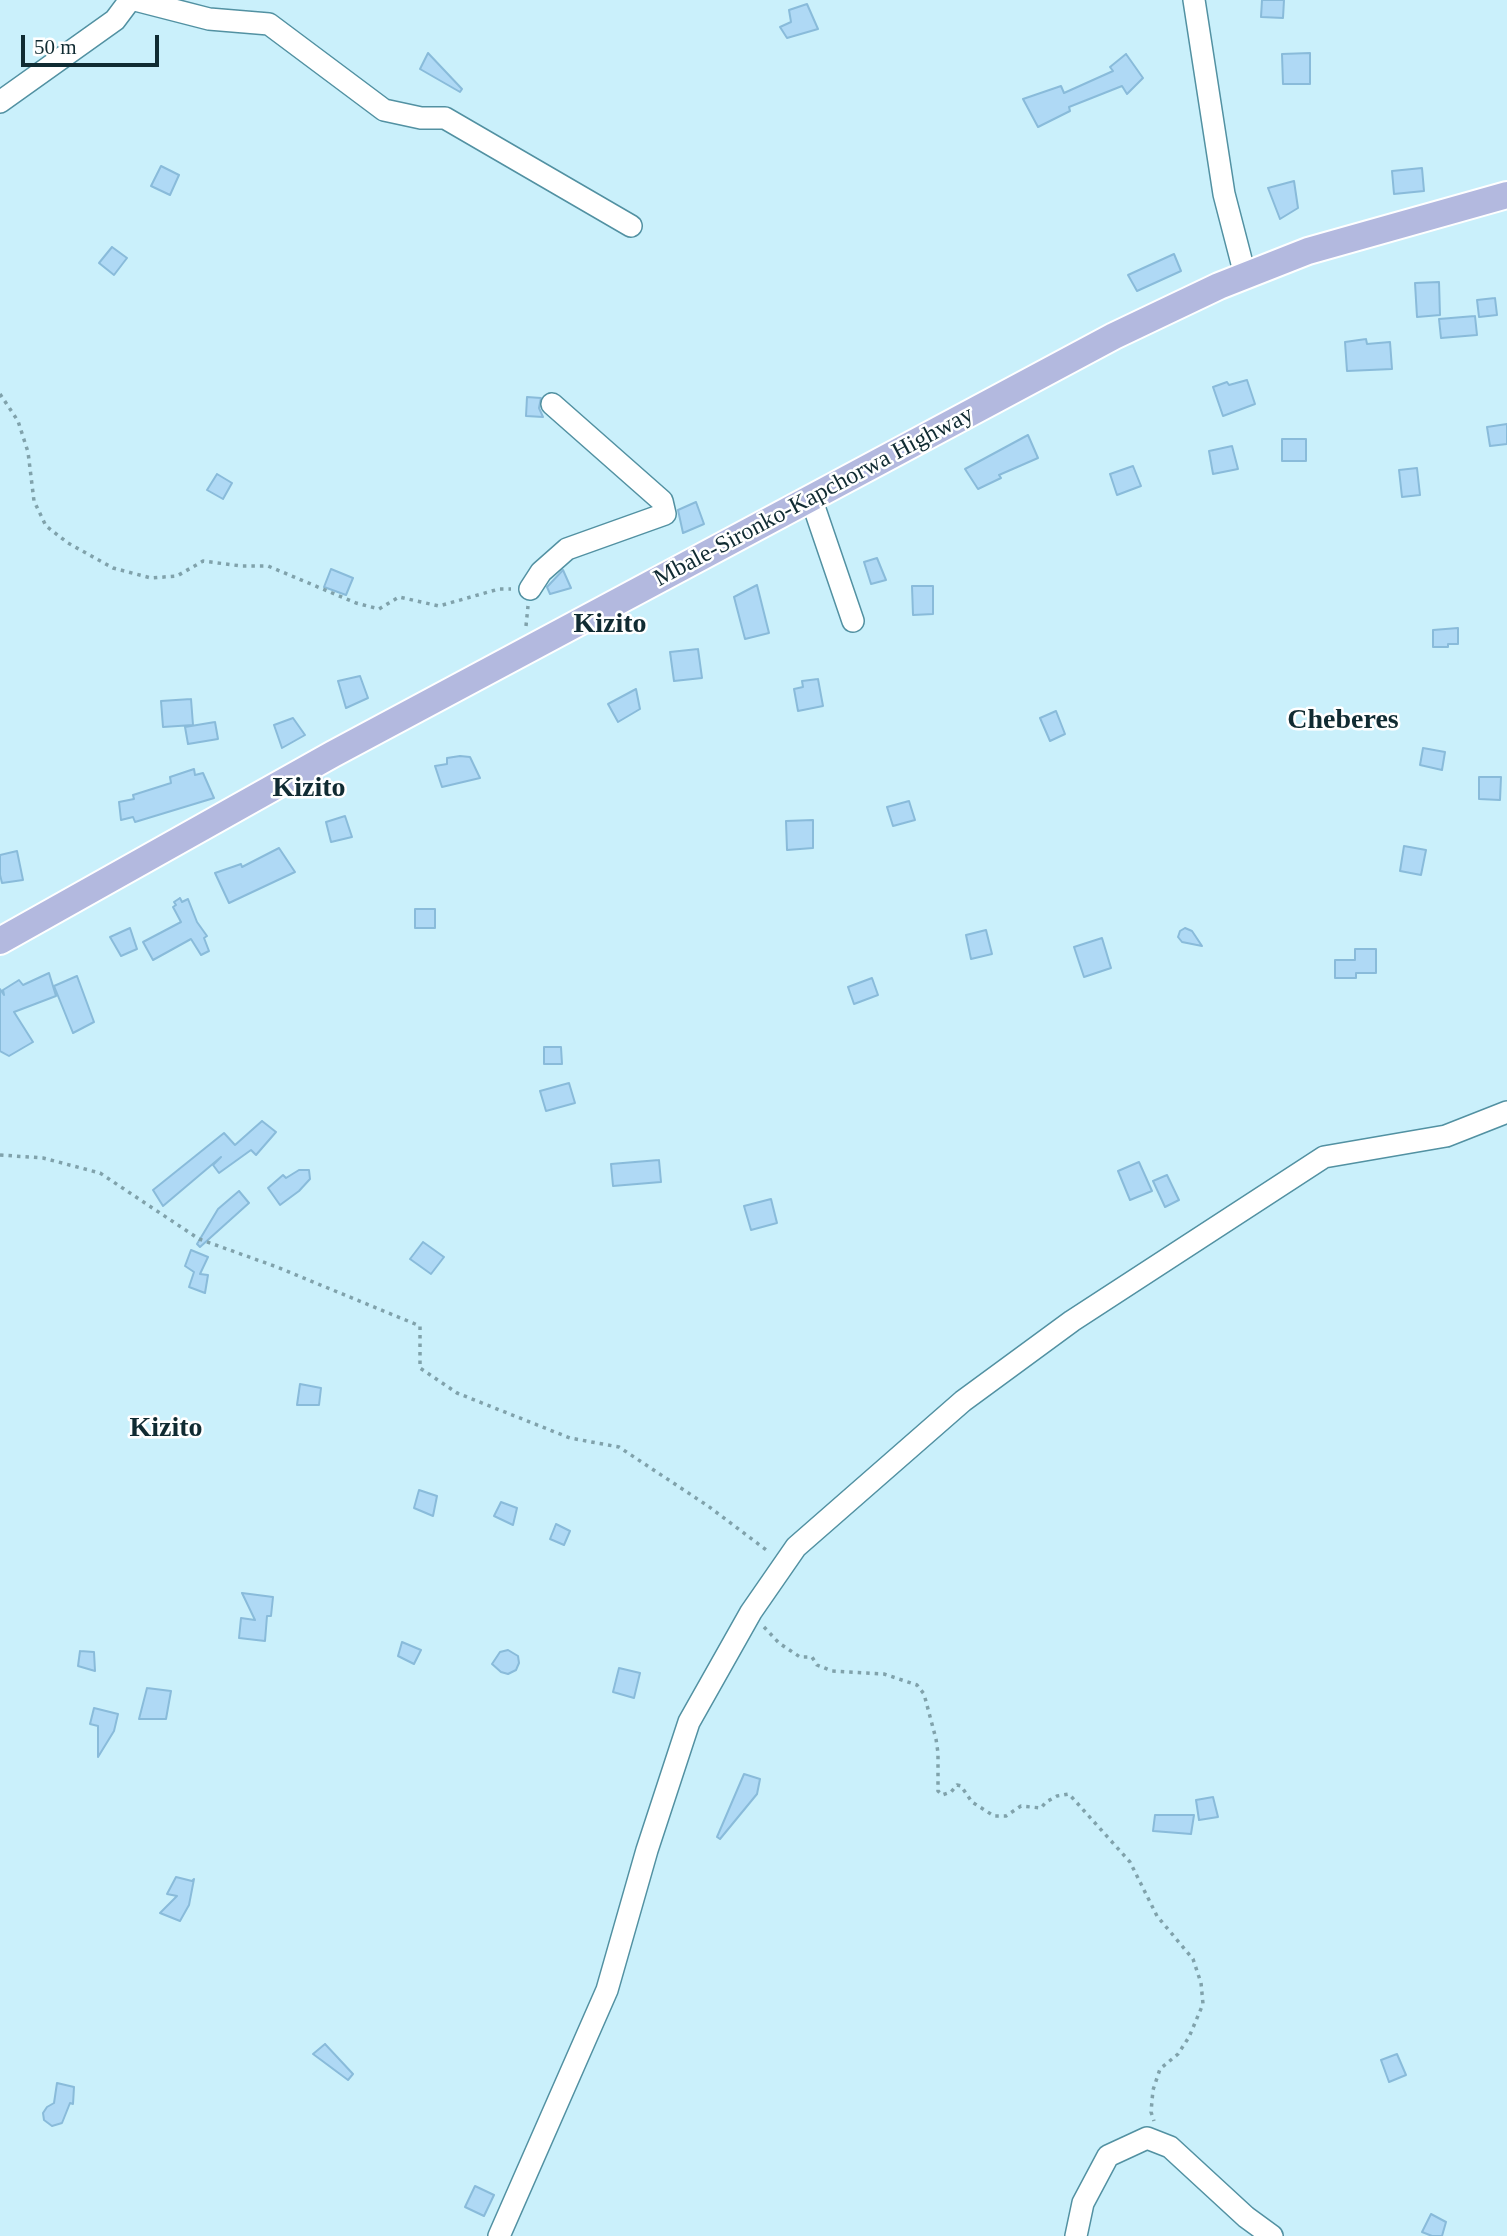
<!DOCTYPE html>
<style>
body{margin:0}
#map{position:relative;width:1507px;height:2236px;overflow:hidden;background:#caf0fb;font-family:"Times New Roman",serif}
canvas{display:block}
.scale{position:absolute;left:21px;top:35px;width:138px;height:32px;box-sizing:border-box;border:4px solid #102b32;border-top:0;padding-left:9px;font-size:21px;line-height:24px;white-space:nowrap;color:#102b32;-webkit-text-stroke:5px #fff;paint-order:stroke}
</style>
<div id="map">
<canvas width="1507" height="2236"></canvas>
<div class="scale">50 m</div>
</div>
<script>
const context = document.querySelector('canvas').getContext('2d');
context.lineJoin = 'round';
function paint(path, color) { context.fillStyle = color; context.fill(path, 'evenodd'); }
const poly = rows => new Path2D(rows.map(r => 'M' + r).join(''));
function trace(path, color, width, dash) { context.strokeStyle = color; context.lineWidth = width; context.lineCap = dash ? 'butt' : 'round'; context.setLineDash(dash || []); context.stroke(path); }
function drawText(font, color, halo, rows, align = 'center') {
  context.font = font + ' "Times New Roman",serif'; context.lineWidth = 5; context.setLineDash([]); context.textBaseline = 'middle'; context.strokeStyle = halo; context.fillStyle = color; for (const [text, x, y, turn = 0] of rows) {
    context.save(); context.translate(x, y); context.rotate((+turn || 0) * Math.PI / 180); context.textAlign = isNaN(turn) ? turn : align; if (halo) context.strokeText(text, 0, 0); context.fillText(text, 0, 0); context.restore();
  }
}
const building = poly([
 [1262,0,1284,0,1283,18,1261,17,1262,0],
 [807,4,818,29,787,38,780,27,791,22,789,10,807,4],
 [428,53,462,89,460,92,420,69,428,53],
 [1310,53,1310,84,1283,84,1282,54,1310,53],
 [1126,54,1143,78,1127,94,1122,86,1069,107,1070,111,1038,127,1023,99,1061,86,1064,93,1113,71,1110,67,1126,54],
 [161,166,179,175,170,195,151,186,161,166],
 [1422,168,1424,191,1394,194,1392,171,1422,168],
 [1294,181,1298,208,1280,219,1268,188,1294,181],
 [112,247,127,258,114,275,99,263,112,247],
 [1174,254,1181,271,1137,291,1128,275,1174,254],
 [1439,282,1440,315,1417,317,1415,283,1439,282],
 [1495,298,1497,315,1479,317,1477,300,1495,298],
 [1475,316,1477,335,1441,338,1439,319,1475,316],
 [1366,339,1367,344,1390,342,1392,369,1347,371,1345,342,1366,339],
 [1247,380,1255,404,1223,416,1213,387,1227,382,1229,385,1247,380],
 [527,397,541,398,539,408,543,417,526,416,527,397],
 [1507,424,1507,444,1490,446,1487,427,1507,424],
 [1028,435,1038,458,999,475,1001,478,978,489,965,469,1028,435],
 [1282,439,1306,439,1306,461,1282,461,1282,439],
 [1232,446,1238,469,1213,474,1209,451,1232,446],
 [1133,466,1141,486,1117,495,1110,474,1133,466],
 [1417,468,1420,495,1402,497,1399,470,1417,468],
 [217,474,232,483,223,499,207,490,217,474],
 [696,502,704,524,683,533,678,510,696,502],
 [877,558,886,580,871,584,864,562,877,558],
 [331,569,353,578,346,595,324,587,331,569],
 [563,570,571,588,550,594,547,587,563,570],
 [757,585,769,633,745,639,734,597,757,585],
 [912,586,933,586,933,614,913,615,912,586],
 [1458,628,1458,644,1448,644,1448,647,1433,647,1433,630,1458,628],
 [698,649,702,678,674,681,670,652,698,649],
 [360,676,368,698,346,708,338,681,360,676],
 [818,679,823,706,798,711,794,689,803,687,802,681,818,679],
 [636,689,640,709,618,722,608,704,636,689],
 [191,699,193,725,163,727,161,701,191,699],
 [1056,711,1065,734,1050,741,1040,718,1056,711],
 [293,718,305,735,282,748,274,725,293,718],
 [215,722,218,739,188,744,185,727,215,722],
 [1423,748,1445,752,1442,770,1420,765,1423,748],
 [460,756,470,757,480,778,442,787,435,766,447,764,447,758,460,756],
 [194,769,195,775,203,773,214,798,135,822,133,817,121,820,119,802,134,799,133,795,171,783,170,777,194,769],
 [1479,777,1501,777,1500,800,1479,799,1479,777],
 [909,801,915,820,893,826,887,807,909,801],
 [345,816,352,837,331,842,326,822,345,816],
 [813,820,813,848,787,850,786,821,813,820],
 [1404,846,1426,850,1421,875,1400,871,1404,846],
 [279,848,295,872,229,903,215,873,241,864,242,867,279,848],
 [17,851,23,880,2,883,0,875,0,855,17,851],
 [180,898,182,902,188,899,197,922,207,936,204,938,209,951,201,955,191,939,153,960,143,942,181,922,173,907,176,905,174,902,180,898],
 [415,909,435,909,435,928,415,928,415,909],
 [130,928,137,949,121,956,110,937,130,928],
 [1185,928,1192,931,1202,946,1182,942,1178,937,1180,931,1185,928],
 [986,930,992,954,971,959,966,935,986,930],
 [1102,938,1111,968,1084,977,1074,947,1102,938],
 [1355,949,1376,949,1376,973,1356,973,1356,978,1335,978,1335,960,1355,960,1355,949],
 [49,973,56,996,14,1012,33,1042,9,1056,0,1051,0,989,4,995,3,990,19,980,23,985,49,973],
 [77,976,94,1022,73,1033,54,986,77,976],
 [872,978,878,995,854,1004,848,987,872,978],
 [544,1047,561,1047,562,1064,544,1064,544,1047],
 [569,1083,575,1103,546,1111,540,1091,569,1083],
 [262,1121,276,1132,256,1155,251,1150,219,1173,213,1165,221,1157,163,1206,153,1190,224,1133,235,1145,262,1121],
 [659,1160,661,1182,613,1186,611,1164,659,1160],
 [1139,1162,1152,1191,1130,1200,1118,1171,1139,1162],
 [299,1170,309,1170,310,1179,299,1191,280,1205,268,1188,283,1175,286,1178,299,1170],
 [1167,1175,1179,1200,1165,1207,1153,1181,1167,1175],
 [239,1191,249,1203,200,1247,197,1244,218,1209,239,1191],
 [771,1199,777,1223,751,1230,744,1206,771,1199],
 [423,1242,444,1257,431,1274,410,1259,423,1242],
 [191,1250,208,1257,200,1274,208,1275,205,1293,189,1287,194,1272,185,1266,191,1250],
 [300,1384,321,1388,319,1405,297,1405,300,1384],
 [419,1490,437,1496,433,1516,414,1508,419,1490],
 [501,1502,517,1508,513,1525,494,1516,501,1502],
 [556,1524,570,1531,564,1545,550,1539,556,1524],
 [242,1593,273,1597,271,1616,267,1616,265,1641,239,1638,241,1618,255,1620,242,1593],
 [402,1642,421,1650,414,1664,398,1656,402,1642],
 [508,1650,518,1656,519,1663,516,1670,508,1674,501,1672,492,1664,500,1652,508,1650],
 [80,1651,94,1652,95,1671,78,1666,80,1651],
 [619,1668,640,1673,634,1698,613,1692,619,1668],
 [147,1688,171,1691,166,1719,139,1719,147,1688],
 [94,1708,118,1714,114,1731,98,1757,98,1726,90,1724,94,1708],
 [744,1774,760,1779,757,1794,720,1839,717,1837,744,1774],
 [1213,1797,1218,1817,1199,1820,1196,1800,1213,1797],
 [1155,1815,1194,1815,1191,1834,1153,1831,1155,1815],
 [176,1877,192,1881,194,1879,189,1905,180,1921,160,1913,177,1896,167,1894,176,1877],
 [325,2044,353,2074,348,2080,313,2054,325,2044],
 [1397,2054,1406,2075,1389,2082,1381,2060,1397,2054],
 [57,2083,74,2087,73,2104,70,2103,62,2123,52,2126,44,2120,43,2113,47,2107,54,2103,57,2083],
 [475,2186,494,2195,484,2216,465,2207,475,2186],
 [1431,2214,1446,2222,1442,2236,1432,2236,1422,2232,1431,2214]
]);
paint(building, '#afd9f5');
trace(building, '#89bbda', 2);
const minor = poly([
 [135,0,209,19,269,24,384,110,421,118,445,118,631,226],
 [1194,0,1224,194,1245,275],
 [0,102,115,20,130,0],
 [811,498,853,621],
 [530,589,541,572,567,549,665,514,662,501,552,404],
 [499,2236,607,1990,647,1850,689,1722,751,1612,796,1547,963,1401,1072,1321,1324,1157,1446,1136,1507,1112],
 [1076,2236,1083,2203,1108,2156,1147,2138,1170,2147,1246,2217,1272,2236]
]);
const major = poly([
 [0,941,333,754,1114,336,1219,286,1308,251,1507,195]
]);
trace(minor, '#5291a2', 24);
trace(major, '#fff', 30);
trace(poly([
 [0,394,18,421,28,452,34,501,46,526,68,543,113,568,151,578,177,576,203,561,241,566,268,566,356,603,379,609,399,597,439,606,499,589,511,589],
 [526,626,528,606],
 [0,1155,43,1158,100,1173,199,1239,277,1267,420,1326,420,1368,457,1393,570,1438,619,1447,708,1506,769,1552],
 [764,1627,779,1643,800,1657,812,1657,817,1665,832,1671,884,1674,917,1685,924,1694,936,1739,938,1753,938,1791,942,1795,951,1792,957,1785,961,1786,972,1802,994,1816,1006,1816,1021,1806,1041,1808,1046,1802,1057,1796,1069,1794,1130,1862,1157,1916,1193,1959,1201,1983,1203,2004,1189,2037,1178,2054,1160,2069,1153,2090,1151,2112,1154,2121]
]), '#80a2ab', 3.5, [3.5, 5]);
trace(minor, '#fff', 21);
trace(major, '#b3b9df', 26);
drawText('24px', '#102b32', '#fff', [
 ["Mbale-Sironko-Kapchorwa Highway",814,497,-28]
]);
drawText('bold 28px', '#102b32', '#fff', [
 ["Kizito",610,625],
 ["Cheberes",1343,721],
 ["Kizito",309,789],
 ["Kizito",166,1429]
]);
</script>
